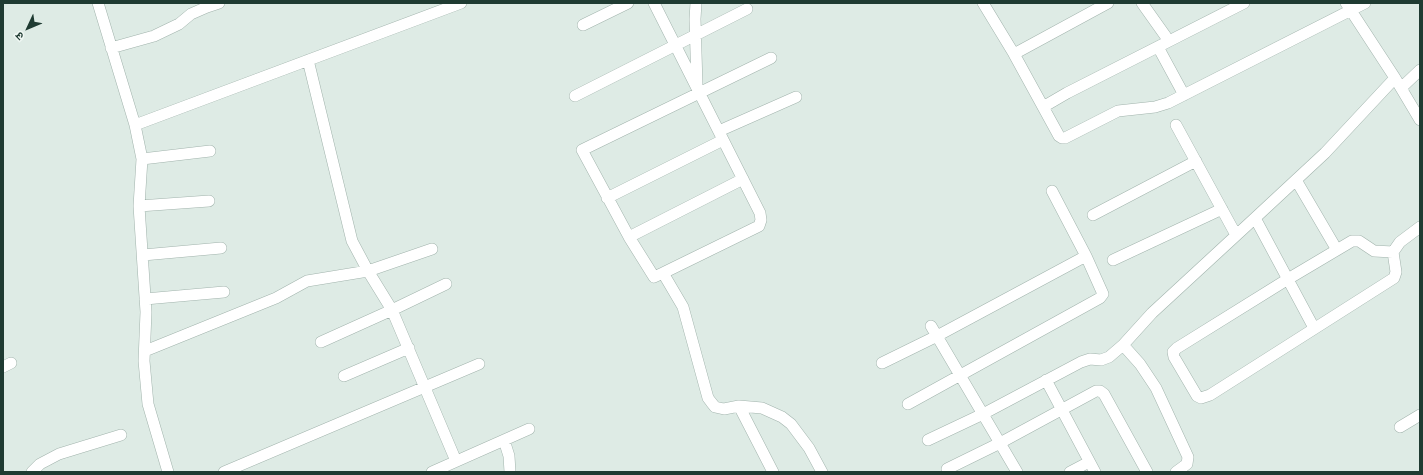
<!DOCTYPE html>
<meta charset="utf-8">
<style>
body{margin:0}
#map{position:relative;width:1423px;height:475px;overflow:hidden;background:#deebe5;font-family:Manrope,"Noto Sans Devanagari",sans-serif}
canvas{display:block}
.frame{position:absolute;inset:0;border:4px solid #1f3b32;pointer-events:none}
.north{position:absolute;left:8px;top:8px;width:40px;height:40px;-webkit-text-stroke:3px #eff7f3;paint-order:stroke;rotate:226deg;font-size:11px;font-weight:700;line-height:16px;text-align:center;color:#1f3b32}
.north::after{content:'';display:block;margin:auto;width:14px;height:18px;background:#1f3b32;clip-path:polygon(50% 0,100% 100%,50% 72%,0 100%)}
</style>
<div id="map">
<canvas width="1423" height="475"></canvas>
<div class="frame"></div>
<div class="north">उ</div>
</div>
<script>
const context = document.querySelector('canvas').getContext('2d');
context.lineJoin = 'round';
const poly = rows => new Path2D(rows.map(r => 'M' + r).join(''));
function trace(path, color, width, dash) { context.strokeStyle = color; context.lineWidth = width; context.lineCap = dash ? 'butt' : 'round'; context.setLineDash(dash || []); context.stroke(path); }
const street = poly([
 [98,3,135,125,142,159,139,206,146,312,144,361,148,404,168,472],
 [654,3,760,213,761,220,759,226,663,273],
 [696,3,695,19,697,86],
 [983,3,1014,54,1108,3],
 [1142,3,1169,41],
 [1346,3,1395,78,1420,120],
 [583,25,628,3],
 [1158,47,1184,95],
 [111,48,154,36,179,24,191,14,207,7,219,3],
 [1014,54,1059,136,1062,138,1065,138,1118,111,1155,107,1168,103,1365,3],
 [771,58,582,150,629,237,654,277,663,273,683,307,708,398,711,402,715,407,724,409,739,406,762,408,782,417,791,424,809,448,822,472],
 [308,60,352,241,368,271,392,310,456,461],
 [1401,88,1420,70],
 [575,96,747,9],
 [1043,107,1067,93,1244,3],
 [135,125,461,3],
 [1176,125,1236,235],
 [719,131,796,97],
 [142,159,210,151],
 [1296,180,1337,250],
 [607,198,723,140],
 [139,206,209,201],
 [1093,215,1196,161],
 [629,237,743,179],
 [1393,252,1374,251,1359,241,1352,241,1288,279,1177,348,1173,352,1174,357,1197,396,1201,398,1210,395,1394,278,1396,272,1393,252,1400,242,1420,227],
 [143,255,221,248],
 [1113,260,1222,209],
 [145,299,224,292],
 [931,326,1017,472],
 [1314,328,1255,218,1325,153,1395,78],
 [321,342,392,310,446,284],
 [1123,345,1140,364,1156,388,1188,457,1187,464,1176,472],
 [145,351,276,298,307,281,368,271,432,249],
 [882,363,937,336,1086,256],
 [3,367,11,363],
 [344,376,409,348],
 [1046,380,1095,472],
 [908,404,1100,298,1103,294,1086,256,1052,191],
 [739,406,773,472],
 [1400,427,1420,415],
 [504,440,509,456,510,472],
 [928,440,983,414,1081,362,1090,359,1101,360,1109,357,1123,345,1152,313,1255,218],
 [947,469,1000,443,1096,391,1100,391,1104,394,1147,472],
 [32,472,40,464,59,454,121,435],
 [224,472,479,364],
 [432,472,529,429],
 [1070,472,1089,462]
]);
trace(street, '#a1b3ac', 12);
trace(street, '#fff', 11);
</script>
